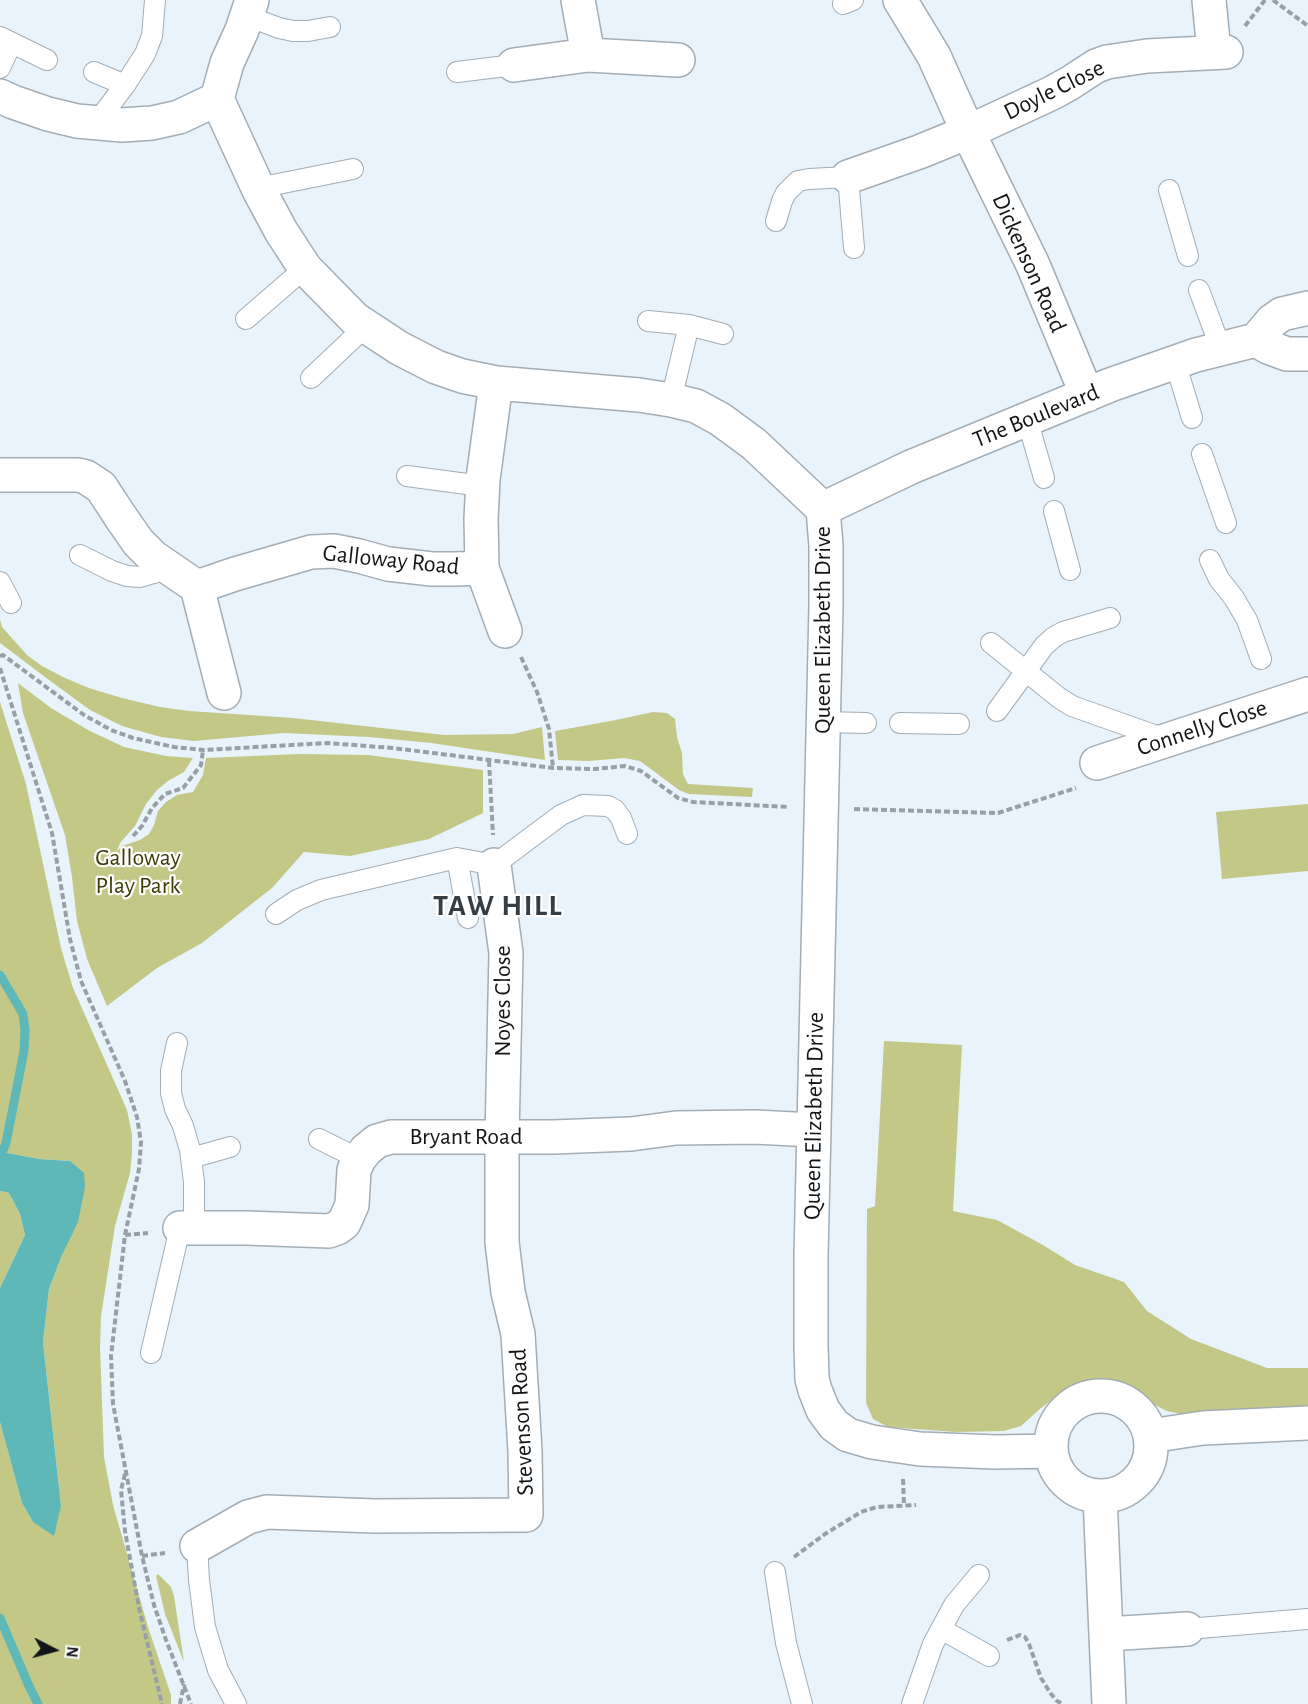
<!DOCTYPE html>
<style>
body{margin:0}
#map{position:relative;width:1308px;height:1704px;overflow:hidden;background:#e8f3fb;font-family:"Alegreya Sans",sans-serif}
canvas{display:block}
.north{position:absolute;left:24px;top:1620px;width:60px;height:60px;-webkit-text-stroke:4px #fefefe;paint-order:stroke;rotate:96deg;font-size:16px;font-weight:700;line-height:24px;text-align:center;color:#121518}
.north::after{content:'';display:block;margin:auto;width:21px;height:27px;background:#121518;clip-path:polygon(50% 0,100% 100%,50% 72%,0 100%)}
</style>
<div id="map">
<canvas width="1308" height="1704"></canvas>
<div class="north">N</div>
</div>
<script>
const context = document.querySelector('canvas').getContext('2d');
context.lineJoin = 'round';
function paint(path, color) { context.fillStyle = color; context.fill(path, 'evenodd'); }
const poly = rows => new Path2D(rows.map(r => 'M' + r).join(''));
function trace(path, color, width, dash) { context.strokeStyle = color; context.lineWidth = width; context.lineCap = dash ? 'butt' : 'round'; context.setLineDash(dash || []); context.stroke(path); }
function drawText(font, color, halo, rows, align = 'center') {
  context.font = font + ' "Alegreya Sans",sans-serif'; context.lineWidth = 4.5; context.setLineDash([]); context.textBaseline = 'middle'; context.strokeStyle = halo; context.fillStyle = color; for (const [text, x, y, turn = 0] of rows) {
    context.save(); context.translate(x, y); context.rotate((+turn || 0) * Math.PI / 180); context.textAlign = isNaN(turn) ? turn : align; if (halo) context.strokeText(text, 0, 0); context.fillText(text, 0, 0); context.restore();
  }
}
paint(poly([
 [0,619,2,627,27,655,42,666,65,678,89,688,122,698,160,707,189,711,293,718,444,735,513,734,542,727,545,760,431,743,369,737,284,733,194,741,161,737,122,726,90,710,49,680,0,643],
 [18,683,51,708,88,730,124,747,166,756,193,758,184,772,168,781,157,790,146,804,135,826,120,843,117,851,122,846,140,840,149,834,154,825,158,811,166,802,177,795,193,792,203,775,206,758,300,754,368,755,483,770,483,813,429,839,350,856,304,852,272,888,202,943,157,968,107,1006,87,959,77,921,72,877,65,835,23,713],
 [0,702,26,784,61,948,73,988,127,1110,132,1134,132,1154,130,1173,115,1226,101,1316,100,1346,104,1457,113,1505,148,1627,171,1695,171,1704,0,1704,0,1422,22,1503,33,1522,61,1506,43,1342,49,1289,62,1255,70,1161,39,1159,2,1152,0,1157],
 [653,712,667,713,675,719,677,737,682,753,683,774,688,784,753,788,752,797,689,794,679,790,640,761,624,758,589,761,558,760,555,731,616,720],
 [1308,804,1308,871,1222,879,1216,812],
 [884,1041,962,1045,953,1211,997,1220,1043,1245,1075,1265,1124,1282,1147,1311,1191,1339,1267,1368,1308,1368,1308,1407,1193,1417,1167,1411,1137,1396,1085,1387,1065,1390,1041,1408,1021,1426,1004,1431,956,1432,888,1427,873,1419,866,1403,867,1209,875,1206],
 [0,1191,9,1193,20,1214,25,1235,0,1288],
 [158,1574,171,1587,174,1596,184,1662,165,1614,156,1576]
]), '#c3c887');
paint(poly([
 [2,1152,39,1159,70,1161,84,1173,85,1187,78,1222,62,1255,49,1289,43,1342,61,1506,54,1536,33,1522,22,1503,0,1422,0,1288,25,1235,20,1214,9,1193,0,1191,0,1157]
]), '#5eb8b8');
trace(poly([
 [0,975,23,1014,25,1030,24,1051,6,1143,0,1157],
 [0,1618,29,1686,38,1704]
]), '#5eb8b8', 9);
const lane = poly([
 [843,4,853,0],
 [247,16,279,28,293,31,308,31,330,27],
 [0,37,47,60],
 [0,68,11,44],
 [94,72,125,85],
 [457,72,514,65],
 [97,122,125,85,145,54,152,36,155,0],
 [258,188,353,169],
 [1169,190,1188,256],
 [776,221,782,201,786,193,798,181,809,179,848,177,854,248],
 [1199,290,1221,349],
 [246,319,305,268],
 [648,321,689,325,723,334],
 [1175,362,1192,418],
 [311,378,366,326],
 [671,400,689,325],
 [1027,419,1044,478],
 [1202,454,1226,523],
 [407,476,482,486],
 [1054,511,1070,570],
 [80,555,112,571,127,576,140,577,154,573,166,566],
 [1210,560,1219,579,1234,598,1247,620,1261,659],
 [0,582,11,603],
 [991,643,1058,697,1072,706,1165,739],
 [997,711,1044,646,1054,637,1063,632,1110,618],
 [824,722,866,723],
 [900,723,959,724],
 [457,858,468,918],
 [276,914,297,900,321,890,457,858,494,865,561,815,583,805,608,806,615,810,621,818,627,834],
 [177,1043,171,1071,171,1093,175,1109,183,1126,190,1150,194,1182,194,1228],
 [319,1139,359,1159],
 [191,1158,230,1147],
 [151,1353,180,1228],
 [197,1546,199,1580,205,1627,218,1670,236,1704],
 [775,1572,786,1643,802,1704],
 [941,1629,989,1656],
 [1187,1629,1308,1619],
 [912,1704,933,1644,954,1605,979,1575]
]);
const street = poly([
 [578,0,588,55],
 [900,0,934,56,968,132,1033,265,1087,395],
 [1209,0,1214,52],
 [514,65,588,55,678,60],
 [0,96,13,102,48,114,77,121,122,125,152,123,179,117,217,99,259,190,281,231,305,268,355,319,399,348,436,367,462,376,496,383,639,395,671,400,696,406,720,419,754,444,823,509,826,546,826,606,811,1256,811,1345,812,1379,815,1390,823,1410,834,1425,848,1435,872,1442,920,1449,996,1452,1051,1451],
 [217,99,227,63,242,30,252,0],
 [848,177,919,152,968,132,1052,93,1070,83,1096,66,1107,62,1147,56,1226,52],
 [1256,340,1268,347,1287,354,1308,354],
 [0,475,78,475,86,477,101,487,120,516,138,542,153,557,197,587,224,693],
 [823,509,911,467,1110,385,1196,355,1256,340,1272,321,1282,314,1308,308],
 [482,568,481,519,483,479,496,383],
 [197,587,235,574,311,552,334,551,359,556,388,564,432,569,455,569,482,568,505,631],
 [1097,763,1308,694],
 [180,1228,246,1228,329,1231,337,1228,344,1223,352,1205,354,1170,359,1159,366,1150,377,1141,391,1137,553,1137,631,1134,676,1128,755,1127,813,1130],
 '1051 1446a50 50 0 1 1 100 0a50 50 0 1 1-100 0Z',
 [1150,1436,1203,1428,1308,1423],
 [1100,1497,1109,1704],
 [197,1546,248,1517,267,1512,374,1516,526,1515,525,1451,518,1334,508,1292,502,1242,502,1137,506,953,494,865],
 [1107,1634,1187,1629]
]);
trace(lane, '#a3adb5', 22);
trace(street, '#a3adb5', 36);
trace(poly([
 [1273,0,1308,26],
 [1245,26,1265,0],
 [0,656,3,655,84,715,111,730,133,738,174,747,203,750,327,743,393,748,553,768,595,769,625,766,641,771,678,798,693,802,789,807],
 [521,657,537,692,549,729,553,768],
 [0,668,52,833,70,939,81,981,125,1081,137,1117,141,1142,139,1169,125,1235,111,1356,113,1404,142,1556,154,1605,166,1640,191,1704],
 [489,761,493,835],
 [854,809,998,813,1076,788],
 [133,836,142,826,152,808,165,794,183,788,201,765,203,750],
 [125,1235,148,1233],
 [125,1474,121,1490,125,1531,139,1608,162,1704],
 [903,1479,904,1505],
 [142,1556,165,1553],
 [794,1557,825,1534,861,1512,877,1507,916,1505],
 [1007,1640,1020,1635,1025,1637,1029,1644,1041,1678,1051,1694,1057,1701,1063,1704],
 [180,1704,184,1684]
]), '#98a0a6', 4, [6, 3]);
trace(lane, '#fff', 20);
trace(street, '#fff', 33);
drawText('24px', '#121518', '#fefefe', [
 ["Doyle Close",1054,90,-26],
 ["Dickenson Road",1029,263,66],
 ["The Boulevard",1036,416,-22],
 ["Galloway Road",391,560,6],
 ["Queen Elizabeth Drive",823,630,-90],
 ["Connelly Close",1202,728,-18],
 ["Noyes Close",503,1001,-90],
 ["Queen Elizabeth Drive",814,1116,-89],
 ["Bryant Road",466,1137],
 ["Stevenson Road",522,1422,-93]
]);
drawText('24px', '#3a3c07', '#fefefe', [
 ["Galloway",138,858],
 ["Play Park",138,886]
]);
context.letterSpacing = '1.5px';
drawText('bold 30px', '#363e45', '#fefefe', [
 ["TAW HILL",498,906]
]);
context.letterSpacing = '0px';
</script>
